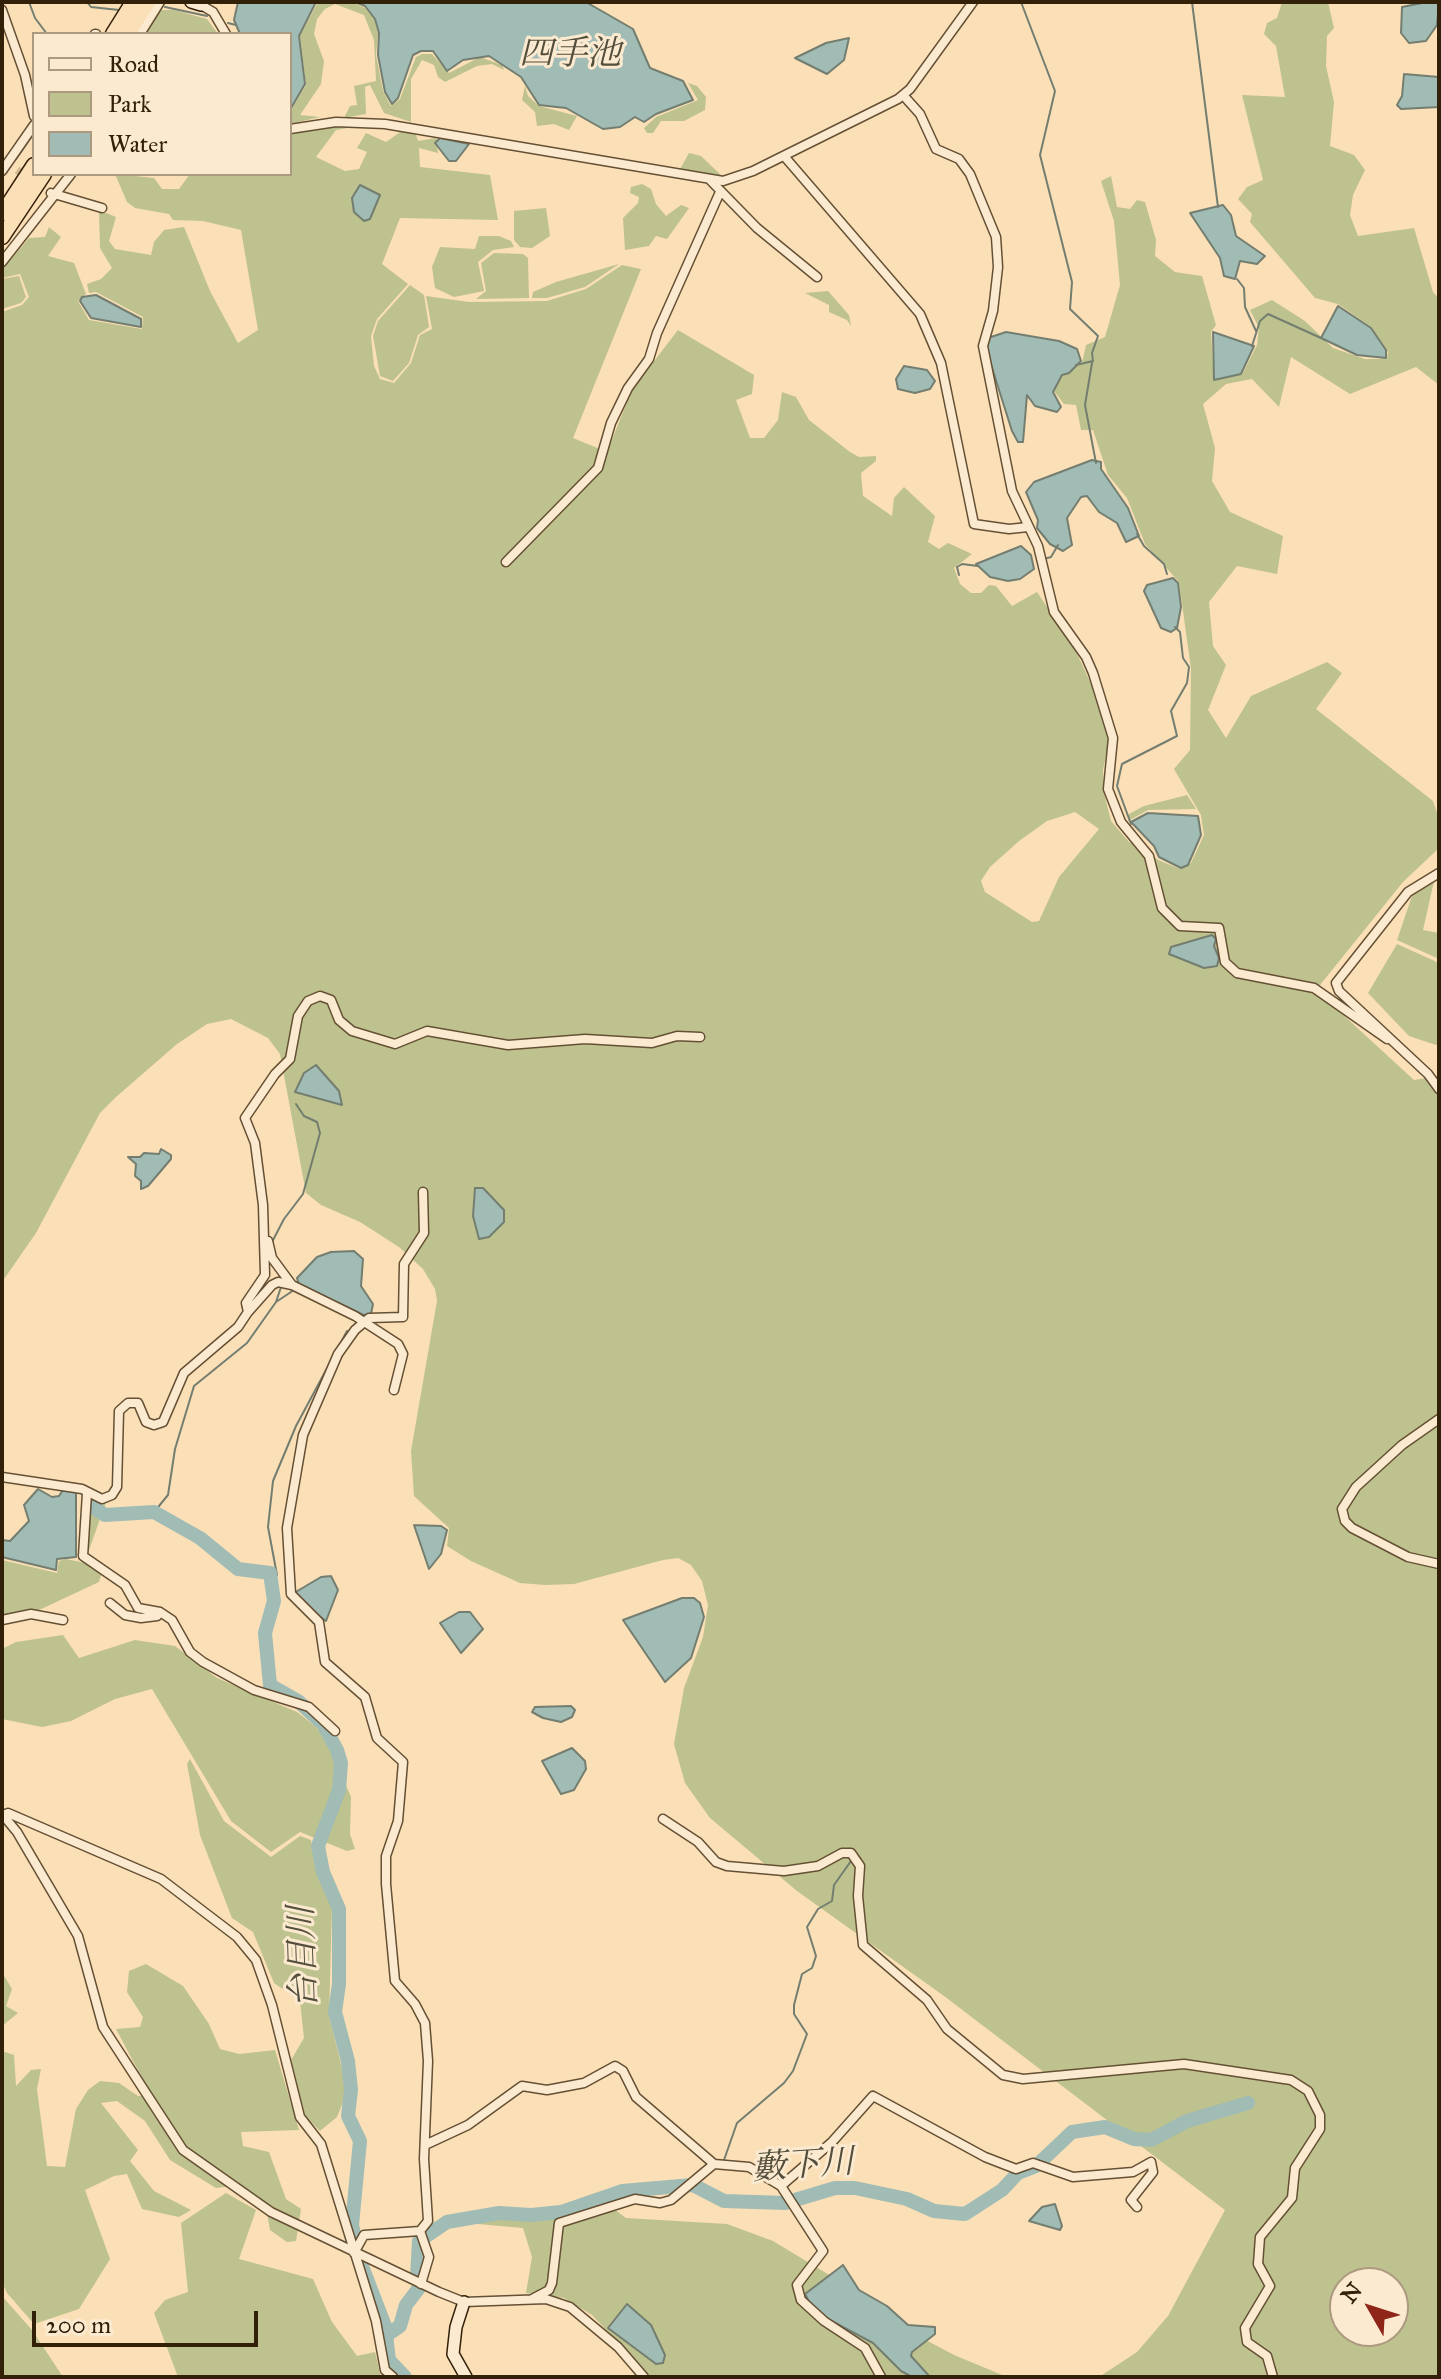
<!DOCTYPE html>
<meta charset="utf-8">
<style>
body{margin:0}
#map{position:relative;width:1441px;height:2379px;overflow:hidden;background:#fbdfb7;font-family:"IM FELL Great Primer",serif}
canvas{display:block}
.frame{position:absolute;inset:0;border:4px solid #332008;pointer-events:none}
.legend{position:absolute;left:32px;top:32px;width:260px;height:144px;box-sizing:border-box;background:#fcead0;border:2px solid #ac9980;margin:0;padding:10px 14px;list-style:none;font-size:24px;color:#332008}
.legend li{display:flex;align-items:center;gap:16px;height:40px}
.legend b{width:40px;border:2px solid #ac9980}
.north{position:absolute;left:1329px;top:2267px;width:80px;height:80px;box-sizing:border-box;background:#fcead0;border:2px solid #ac9980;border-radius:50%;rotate:309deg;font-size:22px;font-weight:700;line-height:32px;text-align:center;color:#332008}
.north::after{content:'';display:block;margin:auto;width:28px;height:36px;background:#8f2418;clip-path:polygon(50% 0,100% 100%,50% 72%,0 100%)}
.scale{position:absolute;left:32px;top:2311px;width:226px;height:36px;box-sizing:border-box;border:4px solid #332008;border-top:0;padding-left:10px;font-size:24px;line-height:28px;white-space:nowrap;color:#332008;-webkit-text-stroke:6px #fcead0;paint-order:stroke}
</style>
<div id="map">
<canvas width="1441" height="2379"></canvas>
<div class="frame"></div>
<ul class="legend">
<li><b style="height:10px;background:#fcead0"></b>Road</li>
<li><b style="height:22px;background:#bec28e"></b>Park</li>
<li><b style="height:22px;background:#a0bcb5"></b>Water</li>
</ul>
<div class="north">N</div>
<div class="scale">200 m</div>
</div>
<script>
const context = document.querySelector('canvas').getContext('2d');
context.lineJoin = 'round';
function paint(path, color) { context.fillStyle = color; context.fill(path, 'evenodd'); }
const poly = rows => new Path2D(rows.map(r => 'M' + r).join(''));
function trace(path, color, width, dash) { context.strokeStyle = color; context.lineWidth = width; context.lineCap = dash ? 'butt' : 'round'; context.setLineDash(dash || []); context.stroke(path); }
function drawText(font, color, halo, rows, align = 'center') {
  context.font = font + ' "IM FELL Great Primer","Noto Serif JP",serif'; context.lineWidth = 6; context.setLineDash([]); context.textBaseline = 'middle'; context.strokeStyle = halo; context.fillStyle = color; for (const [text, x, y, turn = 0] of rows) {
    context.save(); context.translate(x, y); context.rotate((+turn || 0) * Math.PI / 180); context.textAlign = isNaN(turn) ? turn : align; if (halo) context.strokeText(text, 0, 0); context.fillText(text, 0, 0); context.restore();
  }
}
paint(poly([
 [318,2,352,2,365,8,374,19,378,33,376,55,383,91,391,106,400,99,416,57,422,54,432,54,449,73,480,57,502,65,504,70,492,64,477,66,445,82,438,77,434,65,422,60,411,79,411,122,384,113,370,85,365,87,366,114,344,118,350,106,357,105,354,86,376,81,374,40,364,15,335,4,325,9,317,19,314,34,324,61,321,84,300,115,320,117,290,124,290,112,306,85,300,36],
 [1282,2,1328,2,1334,28,1327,36,1326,66,1334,102,1330,146,1354,155,1365,170,1353,195,1350,215,1358,236,1414,228,1433,292,1439,299,1439,385,1416,367,1350,394,1291,357,1279,407,1252,379,1226,384,1203,404,1215,448,1212,481,1230,512,1283,536,1277,574,1237,566,1209,602,1213,646,1226,665,1208,710,1226,738,1251,696,1327,662,1342,673,1316,709,1433,801,1439,819,1439,848,1403,882,1316,990,1414,1080,1439,1076,1439,2377,1099,2377,1137,2352,1168,2316,1225,2210,944,1996,797,1891,710,1818,685,1783,674,1744,684,1688,703,1637,708,1605,702,1581,691,1565,678,1558,663,1560,574,1584,545,1585,520,1583,471,1561,447,1546,449,1528,414,1496,411,1451,437,1301,435,1289,423,1269,399,1247,360,1222,321,1205,306,1193,280,1054,268,1038,231,1019,207,1024,177,1044,116,1097,100,1113,36,1233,2,1282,2,312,22,305,29,297,20,274,2,278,2,270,29,238,45,237,49,227,61,237,48,256,74,263,86,294,78,301,89,320,142,329,143,317,96,292,89,293,87,284,101,279,112,268,100,248,99,210,116,217,109,241,115,249,151,255,154,242,164,230,184,227,210,291,238,343,258,330,241,230,203,221,173,220,169,214,135,208,127,202,115,174,154,178,162,189,179,189,190,174,290,174,290,134,327,127,360,126,336,130,316,157,345,171,359,169,367,152,357,148,366,133,386,142,403,130,416,135,418,141,436,138,438,153,419,148,420,167,490,175,498,220,400,218,382,264,408,284,377,319,371,336,374,366,380,379,394,383,411,363,420,335,432,329,426,296,469,302,547,301,586,289,622,265,641,269,573,438,607,452,632,390,678,330,754,375,752,394,736,400,750,438,764,438,778,420,782,392,796,397,809,420,850,452,859,457,876,456,876,461,861,473,863,496,892,516,894,498,904,487,935,516,928,542,939,549,948,543,972,554,954,568,960,584,971,593,981,593,989,585,996,586,1012,606,1037,592,1074,647,1093,688,1109,741,1103,770,1104,793,1111,821,1129,842,1140,844,1158,860,1180,869,1191,863,1204,835,1201,815,1174,769,1190,750,1191,669,1179,582,1145,544,1127,498,1108,475,1093,430,1081,430,1076,405,1064,404,1054,391,1062,375,1082,363,1086,345,1105,337,1120,285,1114,221,1101,181,1111,176,1117,207,1130,209,1137,200,1145,202,1156,240,1155,256,1175,272,1202,276,1216,325,1211,332,1214,381,1227,375,1242,375,1257,345,1259,328,1250,310,1272,300,1305,321,1333,348,1365,359,1387,359,1388,352,1371,327,1338,304,1315,298,1250,222,1252,214,1238,199,1247,187,1263,180,1242,95,1285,97,1276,46,1264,34,1267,23,1277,18],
 [1075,812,1099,829,1059,877,1039,921,1032,922,985,892,981,881,990,867,1019,841,1047,821],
 [1345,2283,1393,2283,1393,2331,1345,2331],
 [159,10,174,10,207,19,218,34,143,34],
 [688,83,697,86,706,97,705,110,684,121,661,121,653,133,647,133,644,128,656,117,698,100],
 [525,86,528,96,539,106,577,116,569,130,554,124,537,126,535,112,522,100],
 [689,153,701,156,722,176,679,171],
 [642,184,651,189,656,204,666,216,681,205,689,208,667,239,656,236,649,246,625,250,623,218,638,203,639,197,630,193,631,187],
 [546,208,550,236,532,248,520,247,514,240,514,211],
 [479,236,499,236,511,241,514,247,493,250,478,262,484,291,454,297,435,288,432,267,440,247,475,249],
 [494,253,523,254,528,258,529,298,476,299,486,291,481,263],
 [619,264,585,287,547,298,532,298,533,292,556,282],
 [19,276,26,297,21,303,2,309,2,279],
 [410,285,424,295,429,327,418,335,409,363,393,381,380,376,373,336,378,321],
 [828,291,849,315,851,326,847,320,829,312,829,305,805,293],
 [1187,795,1196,809,1148,810,1128,821,1129,814,1144,806],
 [1434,881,1423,930,1439,933,1439,959,1397,940,1414,890],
 [1397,944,1439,963,1439,1042,1436,1045,1409,1036,1368,993],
 [91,1497,106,1502,88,1553,86,1533],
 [66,1559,95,1565,102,1572,99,1582,39,1610,2,1616,2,1560,57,1573,59,1561],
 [63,1635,79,1658,135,1640,175,1646,217,1678,297,1712,315,1726,327,1741,351,1797,350,1834,355,1849,347,1851,300,1832,271,1852,231,1821,152,1689,115,1699,71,1721,42,1727,2,1719,2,1649,16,1642],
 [190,1759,224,1821,271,1857,300,1836,311,1840,314,1862,332,1906,329,2016,344,2076,345,2097,337,2117,320,2131,305,2116,291,2060,304,2038,300,2001,274,1983,253,1932,232,1918,200,1835,187,1764],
 [146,1964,183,1986,209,2024,220,2049,239,2054,275,2050,299,2130,241,2132,243,2146,269,2152,286,2199,301,2209,296,2241,287,2242,270,2230,265,2202,240,2185,216,2188,170,2160,145,2121,117,2101,101,2103,138,2150,130,2161,154,2191,191,2210,179,2217,142,2209,127,2174,114,2176,85,2190,110,2259,79,2309,34,2324,7,2293,2,2282,2,2051,14,2055,16,2086,31,2070,41,2069,37,2089,47,2166,65,2167,76,2109,88,2090,100,2081,119,2083,138,2096,151,2095,116,2029,140,2027,143,2017,127,1992,129,1971],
 [2,1972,12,1989,6,2006,18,2013,2,2026],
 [226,2193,256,2210,239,2259,313,2279,332,2322,357,2356,375,2352,381,2377,178,2377,154,2313,165,2300,188,2292,181,2223],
 [604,2202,626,2218,727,2224,773,2241,864,2296,907,2330,954,2355,1007,2377,651,2377,592,2315,564,2298,526,2293,532,2257,523,2228,478,2224,476,2220,497,2217,545,2218],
 [2,2296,32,2330,63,2377,2,2377]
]), '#bec28e');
const water = poly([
 [238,2,316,2,299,36,305,84,290,110,290,34,240,34,234,20,238,2],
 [355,2,586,2,633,29,650,68,683,81,693,100,656,114,644,122,635,117,620,127,603,129,566,108,539,105,521,77,489,56,463,60,447,71,433,51,421,51,413,55,398,98,392,104,385,92,378,55,379,33,375,19,365,6,355,2],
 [1427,2,1439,2,1437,25,1426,41,1409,43,1401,33,1402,7,1427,2],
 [849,38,844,60,827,74,795,58,826,43,849,38],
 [1404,74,1439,77,1439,107,1401,109,1397,105,1402,96,1404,74],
 [440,138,469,144,456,161,449,161,435,143,440,138],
 [360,185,380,195,370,219,364,221,354,212,352,198,360,185],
 [1223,205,1231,215,1236,236,1265,256,1257,264,1240,261,1235,279,1224,276,1220,258,1190,213,1223,205],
 [96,295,141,319,141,327,91,318,80,301,82,297,96,295],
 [1338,306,1371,328,1386,350,1386,358,1357,355,1321,338,1338,306],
 [1006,332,1059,341,1077,349,1081,361,1069,373,1062,375,1053,392,1061,407,1057,412,1035,406,1027,395,1023,442,1018,442,1012,431,987,352,988,338,1006,332],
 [1213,332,1254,346,1241,374,1214,380,1213,332],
 [904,366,927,370,935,381,930,389,915,393,898,389,896,379,904,366],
 [1092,460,1101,462,1101,469,1128,508,1139,536,1126,542,1117,523,1099,512,1087,496,1081,497,1067,518,1072,545,1063,551,1050,544,1037,528,1038,520,1026,492,1034,482,1092,460],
 [1021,546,1031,555,1034,569,1020,579,1008,581,990,577,976,564,1021,546],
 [1173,578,1178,583,1181,607,1177,628,1171,632,1161,628,1144,591,1147,585,1173,578],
 [1148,813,1198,816,1201,835,1188,865,1181,868,1159,857,1154,846,1131,822,1148,813],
 [1212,935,1216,939,1214,946,1219,958,1217,966,1204,968,1169,954,1171,947,1212,935],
 [316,1065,339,1091,342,1105,295,1092,304,1073,316,1065],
 [161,1149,171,1155,171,1159,148,1186,141,1189,141,1181,135,1176,136,1164,128,1157,140,1157,144,1153,159,1154,161,1149],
 [475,1188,483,1188,504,1210,504,1222,489,1237,479,1239,473,1216,475,1188],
 [354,1251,363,1259,361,1286,373,1304,371,1314,366,1316,299,1285,297,1278,317,1257,331,1252,354,1251],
 [38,1489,52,1497,59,1496,63,1490,76,1492,76,1557,57,1559,56,1570,2,1557,2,1540,10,1541,29,1521,24,1505,38,1489],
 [414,1525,441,1526,447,1530,441,1554,429,1569,414,1525],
 [331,1576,338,1590,326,1621,298,1601,294,1593,321,1577,331,1576],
 [682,1598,694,1598,700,1603,704,1617,691,1658,665,1682,623,1620,682,1598],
 [459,1612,470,1612,483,1629,461,1653,440,1623,459,1612],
 [535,1707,571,1706,575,1710,572,1717,561,1722,543,1718,532,1712,535,1707],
 [572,1748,585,1761,586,1769,574,1790,561,1794,542,1761,572,1748],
 [1055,2204,1062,2226,1060,2230,1029,2221,1042,2207,1055,2204],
 [843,2265,859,2290,887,2306,908,2325,935,2327,935,2334,912,2352,911,2356,930,2377,912,2377,901,2371,873,2343,826,2318,811,2305,805,2294,843,2265],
 [627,2304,651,2325,665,2355,663,2363,656,2364,608,2328,627,2304]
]);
paint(water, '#a0bcb5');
trace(water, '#747e70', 2);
trace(poly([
 [29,2,35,18,47,34],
 [87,2,91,7,119,10],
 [1021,2,1055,91,1040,155,1072,282,1070,309,1098,336,1092,353,1093,361,1076,365],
 [1192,2,1218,207],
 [165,7,207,16],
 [228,23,236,25],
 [16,159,34,133],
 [1237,279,1244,288,1245,307,1256,331],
 [1252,346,1260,321,1268,314,1321,338],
 [1092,363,1085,405,1096,463],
 [1137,534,1144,546,1164,564,1167,574],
 [1044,559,1051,557,1058,545],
 [959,575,957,567,962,564,978,566],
 [1131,824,1117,786,1122,764,1177,736,1171,711,1187,683,1189,667,1183,658,1180,632,1175,627],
 [272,1242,284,1219,303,1194,320,1133,317,1122,304,1116,296,1104],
 [276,1302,281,1287],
 [154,1512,168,1495,175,1449,194,1386,247,1343,276,1302,294,1290],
 [271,1582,277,1575,268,1527,273,1481,296,1426,347,1331],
 [724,2160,737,2123,784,2083,793,2071,807,2034,794,2014,794,2005,802,1974,812,1968,816,1956,807,1927,818,1909,832,1901,834,1885,851,1861]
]), '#747e70', 2);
trace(poly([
 [91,1499,97,1510,105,1515,154,1512,200,1538,238,1569,270,1573,274,1601,265,1633,270,1685,298,1701,323,1724,337,1750,341,1763,339,1790,318,1846,323,1872,339,1909,339,1984,335,2012,348,2061,351,2090,348,2116,360,2141,352,2225,355,2239],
 [360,2261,385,2326,389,2360,405,2377],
 [417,2277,419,2241,447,2222,499,2213,531,2215,561,2212,622,2191,693,2185,724,2201,785,2203,835,2188,855,2188,907,2199,934,2211,965,2214,1002,2190,1018,2173,1036,2166,1072,2132,1105,2127,1134,2139,1151,2140,1187,2121,1248,2103],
 [387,2335,400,2326,406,2305,419,2288]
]), '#a0bcb5', 14);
trace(poly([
 [17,170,51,193]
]), '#d3b994', 8, [8, 4]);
const street = poly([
 [204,3,201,5,213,12,226,34],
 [2,10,25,75,34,116],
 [95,34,96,34],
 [140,34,160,2],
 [903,95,920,114,936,149,959,159,970,174,996,237,998,267,993,311,983,346,1012,491,1038,546,1054,612,1086,657,1093,673,1113,738,1108,789,1121,822,1149,856,1162,908,1180,926,1219,928,1225,962,1237,973,1314,988,1387,1039],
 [290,129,336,122,385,124,723,181,753,171,898,99,910,89,973,2],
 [784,156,920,314,941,363,974,524,1009,529,1028,527],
 [2,171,34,125],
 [711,181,757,228,817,277],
 [51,193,102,208],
 [2,262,71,174],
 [506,562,598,468,611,423,628,388,649,359,657,333,720,192],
 [1439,873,1408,892,1336,983,1339,991,1428,1074,1439,1089],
 [268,1241,272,1258,292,1285,355,1316,398,1344,403,1354,394,1390],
 [248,1312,272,1285,278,1282,292,1285],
 [1439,1419,1402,1445,1356,1487,1342,1509,1345,1521,1352,1528,1408,1557,1439,1564],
 [2,1477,82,1489,102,1499,112,1495,117,1487,119,1411,128,1403,138,1403,146,1422,154,1425,163,1422,184,1373,238,1327,248,1312,246,1303,265,1275,263,1205,255,1143,245,1118,275,1074,290,1059,298,1016,308,1001,320,996,331,1000,339,1020,352,1031,395,1044,427,1031,508,1045,585,1039,652,1043,677,1036,700,1037],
 [87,1493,83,1556,125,1585,138,1608,160,1612,172,1620,190,1652,203,1662,254,1690,309,1707,335,1731],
 [110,1603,125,1615,141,1618,157,1616],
 [2,1620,31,1614,63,1620],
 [2,1814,17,1832,78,1936,103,2027,183,2150,271,2212,439,2292,464,2302,546,2299,570,2307,618,2347,644,2377],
 [3,1815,8,1813,161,1879,237,1937,256,1960,272,2005,300,2117,321,2144,376,2321,385,2370,393,2377],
 [663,1819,698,1842,716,1862,727,1866,784,1871,818,1866,842,1853,851,1853,860,1866,858,1896,863,1945,927,2000,947,2029,1003,2075,1023,2079,1184,2064,1291,2080,1308,2091,1320,2115,1320,2129,1295,2168,1292,2198,1260,2237,1258,2264,1270,2286,1245,2328,1247,2342,1267,2356,1273,2377],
 [425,2145,468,2125,522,2086,547,2090,584,2083,615,2066,623,2071,636,2097,714,2164],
 [781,2186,832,2142,873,2096,985,2157,1016,2169,1033,2163,1073,2177,1133,2172,1151,2162,1153,2172,1131,2200,1137,2207],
 [420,2231,429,2257,421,2284],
 [354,2253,364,2235,420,2231,428,2221,424,2159,428,2061,425,2023,415,2004,395,1981,386,1884,386,1856,398,1821,403,1762,377,1738,365,1697,325,1662,319,1622,291,1594,287,1528,303,1435,338,1354,355,1330,369,1318,403,1317,404,1264,424,1233,423,1192],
 [532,2299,549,2290,552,2283,559,2223,635,2199,660,2203,671,2200,714,2164,749,2167,781,2186,823,2251,797,2285,801,2300,824,2321,865,2348,881,2377]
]);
const secondary = poly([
 [191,2,201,5],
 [464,2302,456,2327,453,2354,466,2377]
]);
const highway = poly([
 [113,34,133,2],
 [128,34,148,2],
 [2,214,34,165],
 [2,237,44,174]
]);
trace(street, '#655034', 11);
trace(secondary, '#332008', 14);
trace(highway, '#332008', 17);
trace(street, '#fcead0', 8);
trace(secondary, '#fcead0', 11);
trace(highway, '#fbdfb7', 14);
drawText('italic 34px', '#544f3c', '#fcead0', [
 ["四手池",570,56],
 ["台目川",305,1957,-92],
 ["藪下川",803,2167,-4]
]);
</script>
